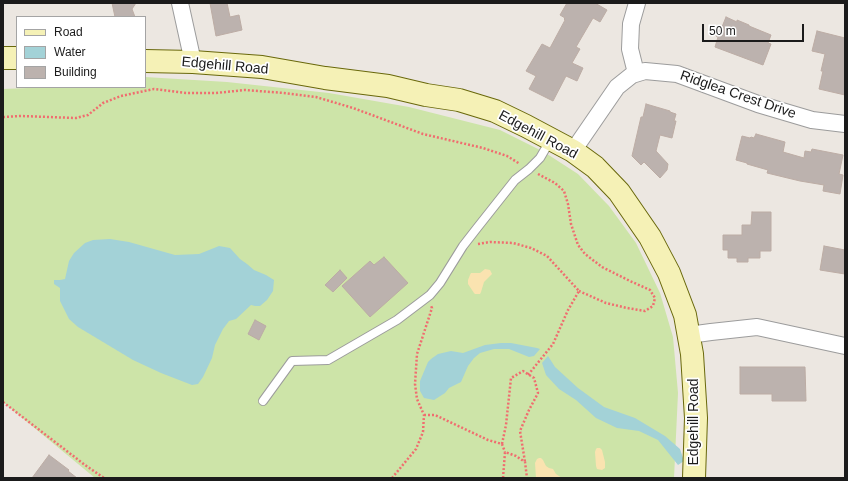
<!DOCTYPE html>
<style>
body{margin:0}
#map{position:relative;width:848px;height:481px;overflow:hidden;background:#ece7e1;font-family:Helvetica,sans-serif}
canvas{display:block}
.frame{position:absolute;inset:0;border:4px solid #1b1b1b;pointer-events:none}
.legend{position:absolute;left:16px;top:16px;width:130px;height:72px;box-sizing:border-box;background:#fff;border:1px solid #a4a4a4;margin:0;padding:5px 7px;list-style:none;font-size:12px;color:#1b1b1b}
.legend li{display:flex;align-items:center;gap:8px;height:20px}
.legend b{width:20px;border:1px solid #a4a4a4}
.scale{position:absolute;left:702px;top:24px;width:102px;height:18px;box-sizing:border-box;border:2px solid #1b1b1b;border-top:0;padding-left:5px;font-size:12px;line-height:14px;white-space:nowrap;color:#1b1b1b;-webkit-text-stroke:3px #fff;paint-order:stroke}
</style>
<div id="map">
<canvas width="848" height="481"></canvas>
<div class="frame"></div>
<ul class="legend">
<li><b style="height:5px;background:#f5f1b6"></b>Road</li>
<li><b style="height:11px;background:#a3d2d7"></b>Water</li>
<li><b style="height:11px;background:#bcb2ae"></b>Building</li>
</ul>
<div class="scale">50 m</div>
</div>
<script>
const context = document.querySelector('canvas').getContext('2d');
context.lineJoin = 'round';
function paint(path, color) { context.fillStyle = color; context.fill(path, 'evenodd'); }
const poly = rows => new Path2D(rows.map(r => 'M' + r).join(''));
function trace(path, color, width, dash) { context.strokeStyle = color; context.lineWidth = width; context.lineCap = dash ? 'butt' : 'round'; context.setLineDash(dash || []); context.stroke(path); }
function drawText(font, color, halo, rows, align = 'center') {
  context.font = font + ' Helvetica,sans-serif'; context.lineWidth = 3.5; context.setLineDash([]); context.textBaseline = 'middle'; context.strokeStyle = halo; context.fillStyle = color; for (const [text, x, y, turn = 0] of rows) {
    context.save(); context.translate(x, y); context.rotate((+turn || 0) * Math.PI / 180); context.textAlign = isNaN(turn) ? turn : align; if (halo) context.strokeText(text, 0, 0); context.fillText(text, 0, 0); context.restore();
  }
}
paint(poly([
 [145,77,227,82,329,93,409,107,500,130,544,152,578,174,609,206,636,243,660,293,673,337,678,393,674,478,95,478,3,402,3,89,53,87,145,87]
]), '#cde4a8');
paint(poly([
 [485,269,490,270,492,274,484,282,481,292,480,294,475,294,474,293,468,284,468,280,470,275,471,273,480,273],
 [597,448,600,448,602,450,605,462,605,468,602,470,597,469,596,466,595,452,596,449],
 [539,458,541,458,543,460,546,466,549,468,553,469,556,474,562,478,536,478,535,463,537,459]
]), '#fae3b0');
paint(poly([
 [110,239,129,242,175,255,199,254,219,246,230,248,240,259,247,264,254,270,266,275,274,280,273,291,267,300,260,306,255,306,251,305,236,319,229,321,223,329,215,345,212,358,203,377,198,384,192,385,161,373,133,360,78,327,69,319,60,301,60,288,54,284,54,280,60,280,65,279,69,261,74,253,85,243,93,240],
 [501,343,511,343,537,348,540,349,534,356,529,357,509,349,494,349,480,353,474,358,468,366,461,382,449,388,445,393,434,400,424,398,420,391,420,381,428,362,431,359,438,354,451,351,463,353,485,345],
 [548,356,555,367,578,388,604,407,635,418,665,436,680,449,684,461,678,465,658,440,639,431,617,428,596,418,576,400,559,389,546,375,542,363]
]), '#a3d2d7');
const building = poly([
 [112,3,136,3,132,9,135,17,115,17,112,3],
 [210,3,227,3,230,17,239,15,242,30,216,36,210,3],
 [567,3,595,3,607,10,600,22,593,18,576,47,580,49,572,63,583,68,577,81,566,76,553,101,529,89,536,76,526,71,542,44,550,48,565,20,564,19,565,18,560,15,567,3],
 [726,17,737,22,737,20,749,25,749,26,771,35,768,43,771,44,763,65,715,47,718,37,716,36,720,26,722,27,726,17],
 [817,31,845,38,845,95,819,89,823,71,821,71,825,54,812,51,817,31],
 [646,104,670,111,670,112,676,114,674,121,676,121,672,138,660,135,656,151,668,164,667,170,660,178,644,162,641,165,632,156,641,117,643,117,646,104],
 [756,134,785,142,783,152,804,158,805,151,811,152,812,149,843,155,839,174,843,175,840,194,823,191,824,185,800,181,767,173,768,170,747,164,747,163,736,160,742,136,750,138,751,137,754,138,756,134],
 [752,212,771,212,771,251,760,251,760,258,748,258,748,262,737,262,737,258,728,258,728,250,723,250,723,235,742,235,742,225,751,225,752,212],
 [824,246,845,250,845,274,820,270,824,246],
 [384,257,408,283,370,317,342,286,370,261,374,265,384,257],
 [340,270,347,278,333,292,325,285,340,270],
 [255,320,266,326,259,340,248,334,255,320],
 [740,367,805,367,806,401,772,401,772,394,740,394,740,367],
 [49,455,69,470,68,471,77,478,32,478,49,455]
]);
paint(building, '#bcb2ae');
trace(building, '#bcaca4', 1);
const lane = poly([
 [263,401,292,361,328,360,397,320,430,295,440,283,463,246,477,228,515,180,529,169,540,158,551,139]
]);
const street = poly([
 [180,3,193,62],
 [636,73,630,49,631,24,637,3],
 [573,151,617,87,632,75,645,71,677,74,758,104,812,120,845,124],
 [689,335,711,332,757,327,845,346]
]);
const secondary = poly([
 [3,58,17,58],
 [145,61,193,62,262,67,325,78,388,86,426,95,459,100,495,111,526,126,573,151,595,167,619,192,650,237,669,273,685,315,692,354,696,418,694,478]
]);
trace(lane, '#9c9c9c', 10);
trace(street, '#9c9c9c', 18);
trace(secondary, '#69680b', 24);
trace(poly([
 [3,117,21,116,76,118,88,115,103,103,121,96,154,89,186,93,216,93,245,90,284,93,316,97,353,108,423,134,483,148,507,156,520,164],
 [538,174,555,183,564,191,568,204,571,224,578,245,585,254,602,267,630,281,650,290,655,298,653,306,645,311,627,308,606,303,579,291],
 [478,244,490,242,513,243,531,248,547,256,579,291,568,310,553,344,528,375],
 [3,402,85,465,104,478],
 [424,415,435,415,488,440,502,444,505,452],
 [502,444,506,425,511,378,523,371,534,378,538,393,529,410,520,431,525,462],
 [392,478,416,449,423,432,424,415,417,399,415,384,417,354,432,308,431,306],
 [503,478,505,452,516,456,525,462,527,478]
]), '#f06d6f', 2.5, [2, 2]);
trace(lane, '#fff', 8);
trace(street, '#fff', 16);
trace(secondary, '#f5f1b6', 22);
drawText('14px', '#1b1b1b', '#fff', [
 ["Edgehill Road",225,66,5],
 ["Ridglea Crest Drive",738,95,19],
 ["Edgehill Road",538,135,28],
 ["Edgehill Road",694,422,-90]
]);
</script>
